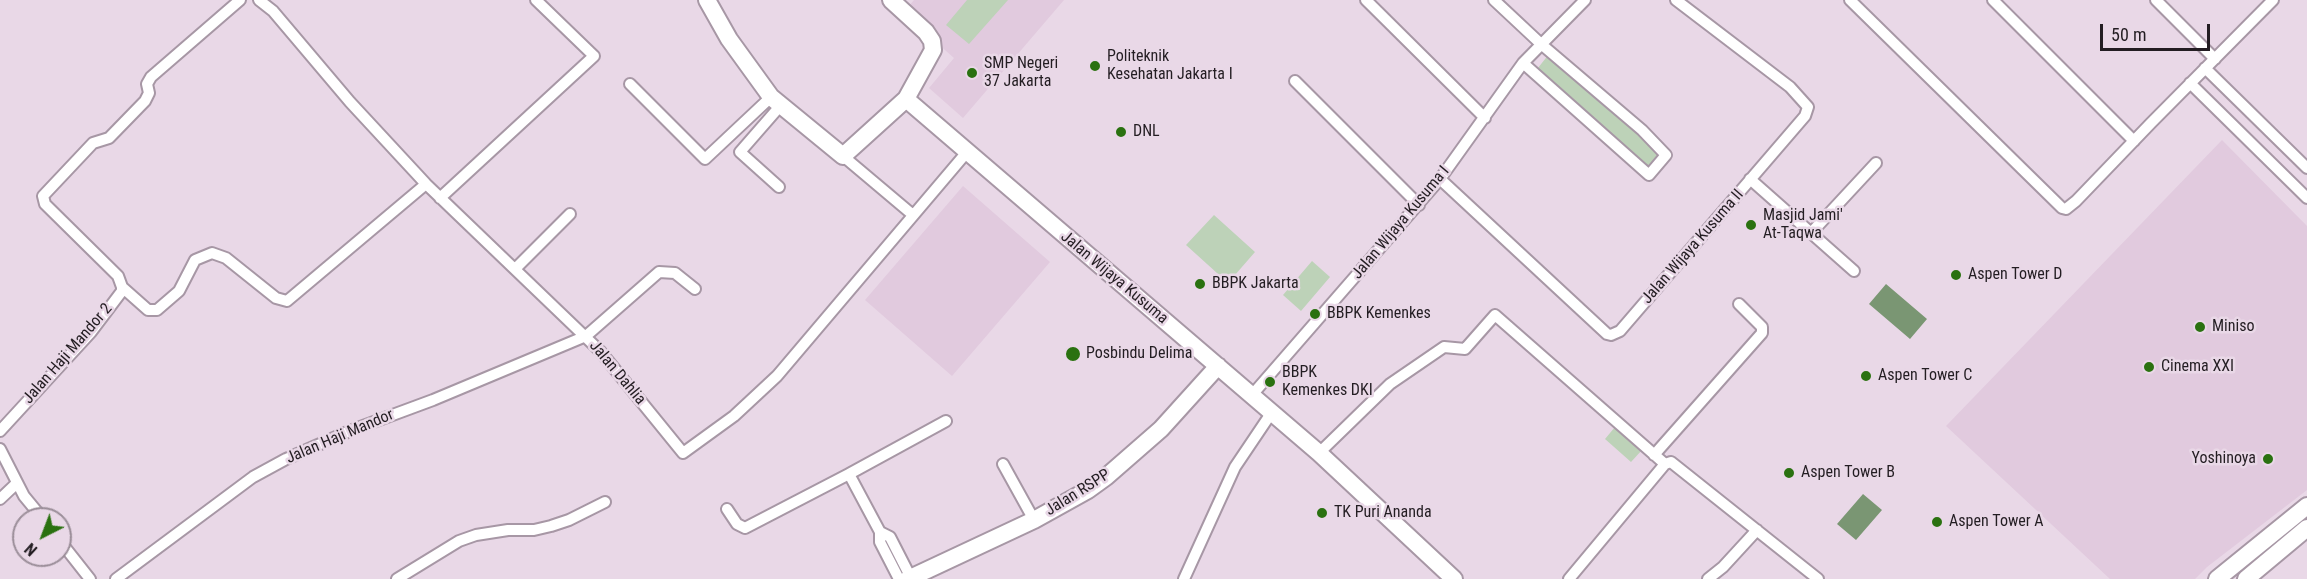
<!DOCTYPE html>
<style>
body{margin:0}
#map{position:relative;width:2307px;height:579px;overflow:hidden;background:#e9d8e7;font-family:"Roboto Condensed",sans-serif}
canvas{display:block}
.north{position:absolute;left:12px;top:507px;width:60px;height:60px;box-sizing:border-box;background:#e9d8e7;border:2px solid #9a8d98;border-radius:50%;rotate:222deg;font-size:16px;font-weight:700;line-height:24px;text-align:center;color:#231d22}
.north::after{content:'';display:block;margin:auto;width:21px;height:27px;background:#2a7110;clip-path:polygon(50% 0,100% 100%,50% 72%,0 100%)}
.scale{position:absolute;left:2100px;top:24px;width:110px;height:27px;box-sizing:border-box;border:3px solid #231d22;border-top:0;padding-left:8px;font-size:18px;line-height:21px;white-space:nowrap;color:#231d22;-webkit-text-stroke:4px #e9d8e7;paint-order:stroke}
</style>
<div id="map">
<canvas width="2307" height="579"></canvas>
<div class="north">N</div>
<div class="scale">50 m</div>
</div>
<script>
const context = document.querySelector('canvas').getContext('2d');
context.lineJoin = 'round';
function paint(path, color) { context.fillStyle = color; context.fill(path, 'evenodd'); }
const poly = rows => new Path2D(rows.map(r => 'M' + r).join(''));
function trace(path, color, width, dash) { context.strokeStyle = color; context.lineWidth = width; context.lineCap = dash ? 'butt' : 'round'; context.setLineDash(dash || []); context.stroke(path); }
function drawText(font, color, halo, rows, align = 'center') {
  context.font = font + ' "Roboto Condensed",sans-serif'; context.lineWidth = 5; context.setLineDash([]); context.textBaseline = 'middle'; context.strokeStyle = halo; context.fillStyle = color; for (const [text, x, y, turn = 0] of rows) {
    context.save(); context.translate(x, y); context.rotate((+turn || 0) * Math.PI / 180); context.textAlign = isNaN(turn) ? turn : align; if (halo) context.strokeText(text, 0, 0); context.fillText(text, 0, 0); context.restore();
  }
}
paint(poly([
 [914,0,1064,0,963,118,929,88,954,58,903,13],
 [2222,140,2307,226,2307,490,2207,567,2195,579,2110,579,1946,426],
 [963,186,1050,262,952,376,865,300]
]), '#e1cade');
paint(poly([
 [967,0,1008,0,969,44,946,25],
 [1549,54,1666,155,1649,175,1534,73],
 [1214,215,1255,252,1228,283,1186,245],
 [1312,261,1330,277,1301,311,1283,295],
 [1615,427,1642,450,1631,462,1605,439]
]), '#bdd2b8');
paint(poly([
 [1886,284,1927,319,1910,339,1869,304],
 [1863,494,1882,510,1856,540,1837,524]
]), '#7a9673');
const street = poly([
 [259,0,273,11,350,102,426,184,600,351,683,453,734,416,777,376,967,152],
 [1366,0,1485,118],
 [1494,0,1541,44,1642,130,1666,155,1649,175,1523,63],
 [1850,0,2062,208,2066,209,2076,201,2151,123,2273,0],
 [1993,0,2134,141],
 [2156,0,2215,59],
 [2205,68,2307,168],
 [1295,81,1419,205],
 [2190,83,2307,198],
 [630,84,705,159,771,97],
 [843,156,913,215],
 [1440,179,1607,334,1611,335,1620,331,1805,116,1808,107,1790,87,1676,0],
 [1750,179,1854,271],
 [779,187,740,152,781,105],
 [440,198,594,56,536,0],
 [1811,233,1876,163],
 [516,268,570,214],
 [122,287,148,310,157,310,179,291,195,260,212,253,226,258,276,298,287,301,426,184],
 [1252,395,1440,179,1523,63,1585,0],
 [0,431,91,332,122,291,122,287,118,276,45,204,43,196,93,143,109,138,145,101,149,93,147,84,151,77,240,0],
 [0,449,24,496,43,519],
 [1319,453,1390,384,1444,347,1465,349,1495,315,1665,464,1671,462,1818,579],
 [1654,455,1762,333,1762,327,1739,304],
 [1003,464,1034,520],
 [0,499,17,483],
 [727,509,737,524,745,528,849,474],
 [880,532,890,537,911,578],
 [60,541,90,579],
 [116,579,253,477,286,459,352,430,433,400,586,336,659,272,675,273,695,289],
 [397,579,459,541,476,535,508,530,534,530,551,526,569,520,605,502],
 [899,579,880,542,880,532,849,474,946,421],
 [1184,579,1235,467,1272,412],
 [1569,579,1665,464],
 [1708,579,1723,567,1757,530]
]);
const secondary = poly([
 [707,0,729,39,771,97,843,156,906,99,933,50,932,41,926,32,891,0],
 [906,99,1319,453,1454,579],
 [908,579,1034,520,1088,490,1106,477,1161,429,1218,366],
 [2217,579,2307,506],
 [2246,579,2307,528]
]);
trace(street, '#a797a5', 14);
trace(secondary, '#a797a5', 20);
trace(street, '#fff', 10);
trace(secondary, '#fff', 16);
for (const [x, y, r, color] of [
 [1095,66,6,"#2a7110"],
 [972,73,6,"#2a7110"],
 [1121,132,6,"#2a7110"],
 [1751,225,6,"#2a7110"],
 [1956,275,6,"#2a7110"],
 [1200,284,6,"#2a7110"],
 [1315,314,6,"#2a7110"],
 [2200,327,6,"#2a7110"],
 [1073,354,8,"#2a7110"],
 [2149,367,6,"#2a7110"],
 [1866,376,6,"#2a7110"],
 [1270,382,6,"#2a7110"],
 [2268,459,6,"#2a7110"],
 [1789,473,6,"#2a7110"],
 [1322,513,6,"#2a7110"],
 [1937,522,6,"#2a7110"]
]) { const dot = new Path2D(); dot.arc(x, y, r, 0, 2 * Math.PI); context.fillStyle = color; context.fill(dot); trace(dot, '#e9d8e7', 2); }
drawText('16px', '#231d22', '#e9d8e7', [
 ["Politeknik",1107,57],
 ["Kesehatan Jakarta I",1107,75],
 ["SMP Negeri",984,64],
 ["37 Jakarta",984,82],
 ["DNL",1133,132],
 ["Masjid Jami'",1763,216],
 ["At-Taqwa",1763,234],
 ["Aspen Tower D",1968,275],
 ["BBPK Jakarta",1212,284],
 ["BBPK Kemenkes",1327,314],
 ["Miniso",2212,327],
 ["Posbindu Delima",1086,354],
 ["Cinema XXI",2161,367],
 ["BBPK",1282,373],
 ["Kemenkes DKI",1282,391],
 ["Aspen Tower C",1878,376],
 ["Yoshinoya",2256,459,"right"],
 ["Aspen Tower B",1801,473],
 ["TK Puri Ananda",1334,513],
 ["Aspen Tower A",1949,522]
], 'left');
drawText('16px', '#231d22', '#e9d8e7', [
 ["Jalan Wijaya Kusuma I",1401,223,-50],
 ["Jalan Wijaya Kusuma II",1693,247,-49],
 ["Jalan Wijaya Kusuma",1114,278,40],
 ["Jalan Haji Mandor 2",68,354,-49],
 ["Jalan Dahlia",617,373,50],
 ["Jalan Haji Mandor",340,437,-23],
 ["Jalan RSPP",1078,493,-32]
]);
</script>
